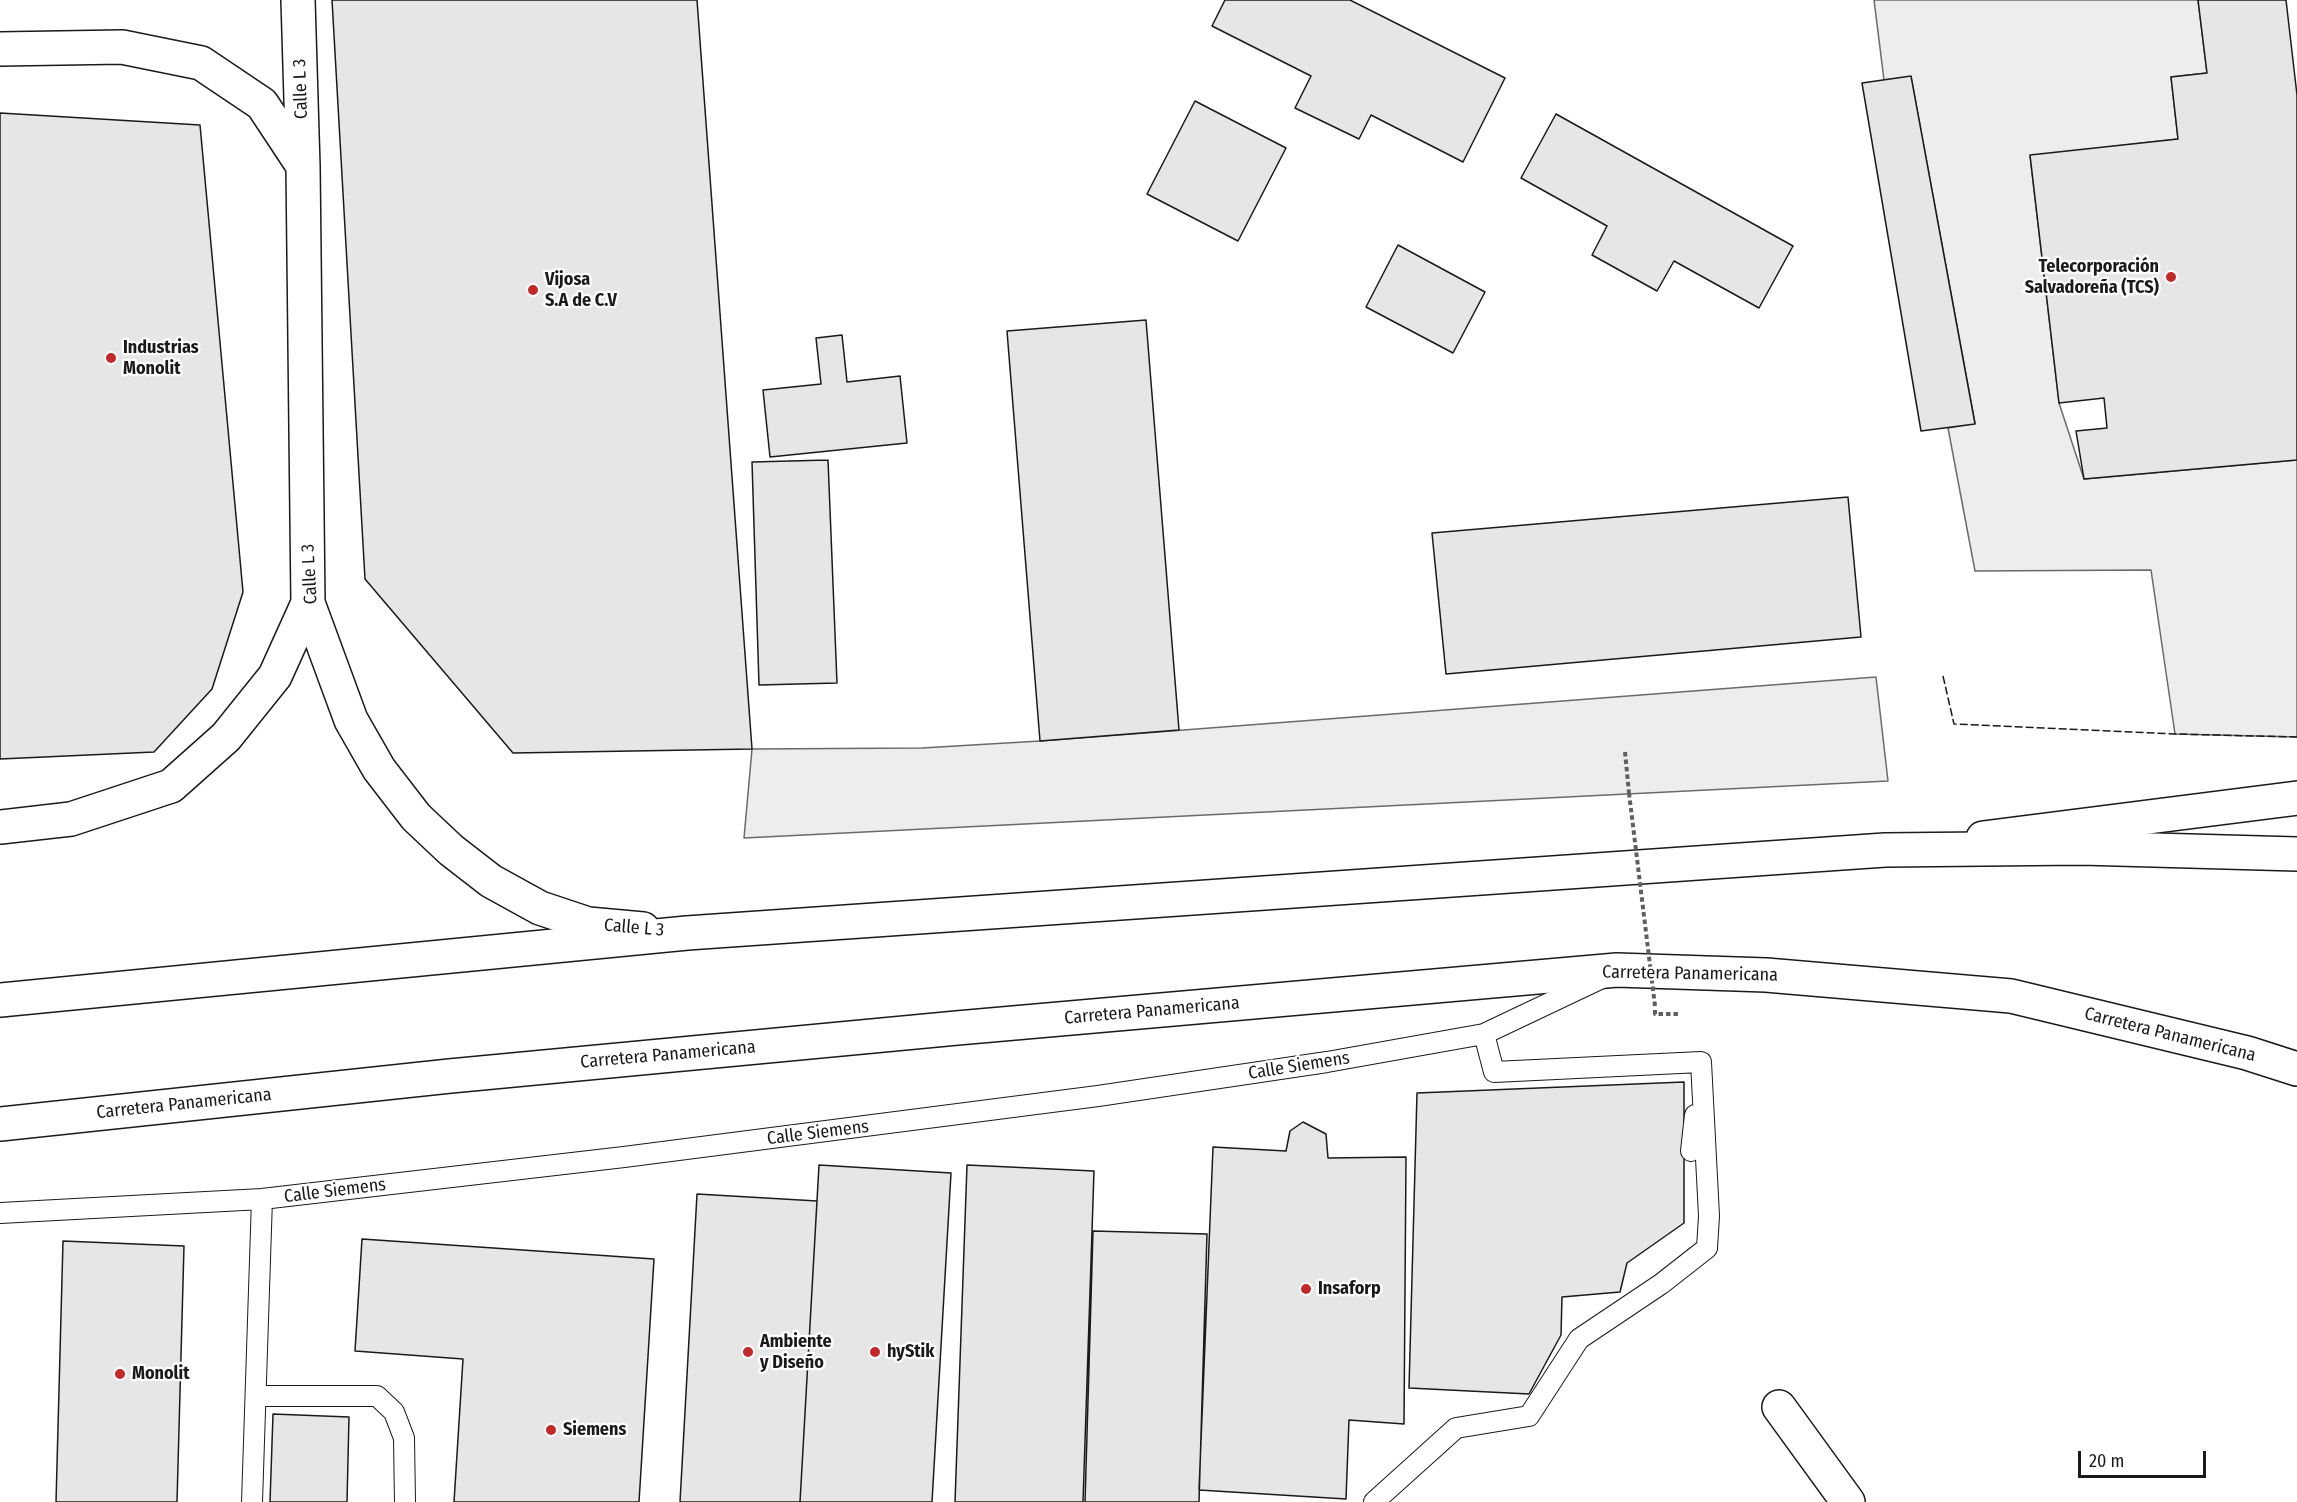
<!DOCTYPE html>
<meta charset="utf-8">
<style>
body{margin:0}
#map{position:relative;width:2297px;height:1502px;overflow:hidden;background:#fff;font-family:"Fira Sans Condensed",sans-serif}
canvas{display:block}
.scale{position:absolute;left:2078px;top:1451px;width:128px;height:27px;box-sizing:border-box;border:3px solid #1a1a1a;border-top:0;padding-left:8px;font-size:18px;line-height:21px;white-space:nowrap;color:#1a1a1a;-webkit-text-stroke:4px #fff;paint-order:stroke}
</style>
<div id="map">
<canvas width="2297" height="1502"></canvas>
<div class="scale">20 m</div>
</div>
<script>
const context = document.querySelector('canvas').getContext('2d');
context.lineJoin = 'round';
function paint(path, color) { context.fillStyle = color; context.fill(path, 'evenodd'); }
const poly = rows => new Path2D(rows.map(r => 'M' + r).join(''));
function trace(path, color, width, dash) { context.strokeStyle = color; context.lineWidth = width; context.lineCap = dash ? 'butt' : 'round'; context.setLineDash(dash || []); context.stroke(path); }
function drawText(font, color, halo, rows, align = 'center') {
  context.font = font + ' "Fira Sans Condensed",sans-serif'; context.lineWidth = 4.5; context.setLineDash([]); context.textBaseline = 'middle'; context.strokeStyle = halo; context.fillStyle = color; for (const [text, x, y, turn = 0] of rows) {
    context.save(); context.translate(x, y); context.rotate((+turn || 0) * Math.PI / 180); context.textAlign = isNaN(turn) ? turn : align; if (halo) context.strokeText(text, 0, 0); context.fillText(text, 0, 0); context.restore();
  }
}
const parking = poly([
 [1874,0,2198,0,2207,73,2171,77,2178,139,2030,156,2059,403,2084,479,2297,460,2297,737,2175,734,2151,570,1975,571,1948,428,1975,423,1911,77,1884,80,1874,0],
 [1876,677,1888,781,744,838,752,749,922,748,1040,741,1876,677]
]);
paint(parking, '#ededed');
trace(parking, '#6a6a6a', 1.5);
const building = poly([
 [332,0,697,0,752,749,513,753,365,579,332,0],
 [1225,0,1350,0,1505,78,1463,162,1371,115,1359,139,1295,108,1311,76,1212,26,1225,0],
 [2198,0,2286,0,2297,95,2297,460,2084,479,2076,431,2107,428,2104,398,2059,403,2030,155,2178,139,2171,77,2207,73,2198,0],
 [1911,76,1975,424,1921,431,1862,83,1911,76],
 [1195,101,1286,148,1238,241,1147,194,1195,101],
 [0,113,200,125,243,592,212,689,154,752,0,759,0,113],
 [1556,114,1793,246,1759,308,1674,261,1657,291,1592,255,1607,226,1521,178,1556,114],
 [1398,245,1485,292,1453,353,1366,307,1398,245],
 [1146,320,1179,730,1040,741,1007,331,1146,320],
 [842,335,847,382,900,376,907,443,770,457,763,390,821,384,816,338,842,335],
 [828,460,837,683,759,685,752,462,828,460],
 [1848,497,1861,637,1446,674,1432,533,1848,497],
 [1684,1082,1684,1223,1627,1263,1620,1292,1562,1297,1561,1335,1529,1394,1409,1388,1417,1093,1684,1082],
 [1303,1122,1326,1134,1328,1158,1406,1157,1404,1424,1349,1420,1346,1499,1199,1490,1213,1147,1286,1151,1290,1131,1303,1122],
 [819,1165,951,1173,932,1502,800,1502,819,1165],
 [967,1165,1094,1171,1083,1502,955,1502,967,1165],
 [697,1194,817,1201,800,1502,680,1502,697,1194],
 [1093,1231,1207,1234,1199,1502,1085,1502,1093,1231],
 [362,1239,654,1259,639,1502,454,1502,463,1359,355,1351,362,1239],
 [63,1241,184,1246,177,1502,56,1502,63,1241],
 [273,1414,349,1417,347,1502,270,1502,273,1414]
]);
paint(building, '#e6e6e6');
trace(building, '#1a1a1a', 1.5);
const service = poly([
 [1691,1151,1695,1115],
 [0,1213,262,1199,624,1157,1098,1096,1327,1062,1484,1034,1602,978],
 [256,1396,377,1396,394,1412,404,1438,405,1502],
 [252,1502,262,1199],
 [1374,1502,1456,1428,1529,1416,1579,1339,1661,1284,1707,1248,1709,1216,1701,1062,1494,1072,1484,1034]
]);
const minor = poly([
 [298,0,303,166,308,603,351,720,379,769,416,817,451,850,491,881,540,908,588,924,643,929],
 [0,49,122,47,201,63,262,104,303,166],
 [0,827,71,819,171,786,226,737,275,676,308,603],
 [1779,1407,1848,1502]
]);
const tertiary = poly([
 [1983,838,2297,798]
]);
const primary = poly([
 [0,1000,687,933,1885,850,2082,848,2297,854],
 [0,1124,450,1076,957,1028,1617,970,1766,975,2011,996,2247,1053,2297,1069]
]);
trace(service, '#1a1a1a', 22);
trace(minor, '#1a1a1a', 36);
trace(tertiary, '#1a1a1a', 36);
trace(primary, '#1a1a1a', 36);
trace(poly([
 [1625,752,1629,793],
 [1655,1010,1655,1014,1680,1014]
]), '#5f5f5f', 4, [4.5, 3]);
trace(service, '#fff', 20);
trace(minor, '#fff', 33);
trace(tertiary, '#fff', 33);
trace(primary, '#fff', 33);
trace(poly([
 [1629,793,1655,1006]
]), '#5f5f5f', 4, [4.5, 3]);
trace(poly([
 [1943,676,1954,724,2175,734,2297,737]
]), '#1a1a1a', 1.5, [8, 3]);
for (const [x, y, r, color] of [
 [2171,277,6,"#c62828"],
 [533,290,6,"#c62828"],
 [111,358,6,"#c62828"],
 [1306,1289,6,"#c62828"],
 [748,1352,6,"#c62828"],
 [875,1352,6,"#c62828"],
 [120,1374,6,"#c62828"],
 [551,1430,6,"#c62828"]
]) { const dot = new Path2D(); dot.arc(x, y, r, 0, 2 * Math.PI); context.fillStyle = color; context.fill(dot); trace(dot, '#fff', 2); }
drawText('18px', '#1a1a1a', '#fff', [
 ["Calle L 3",301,89,-92],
 ["Calle L 3",310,574,-93],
 ["Calle L 3",634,928,5],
 ["Carretera Panamericana",1690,974,1],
 ["Carretera Panamericana",1152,1011,-5],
 ["Carretera Panamericana",2170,1035,14],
 ["Carretera Panamericana",668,1055,-5],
 ["Calle Siemens",1299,1066,-9],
 ["Carretera Panamericana",184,1104,-6],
 ["Calle Siemens",818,1133,-7],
 ["Calle Siemens",335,1191,-7]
]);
drawText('bold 18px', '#1a1a1a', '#fff', [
 ["Telecorporación",2159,267,"right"],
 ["Salvadoreña (TCS)",2159,288,"right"],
 ["Vijosa",545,280],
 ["S.A de C.V",545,301],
 ["Industrias",123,348],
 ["Monolit",123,369],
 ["Insaforp",1318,1289],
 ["Ambiente",760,1342],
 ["y Diseño",760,1363],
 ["hyStik",887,1352],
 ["Monolit",132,1374],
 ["Siemens",563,1430]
], 'left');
</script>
